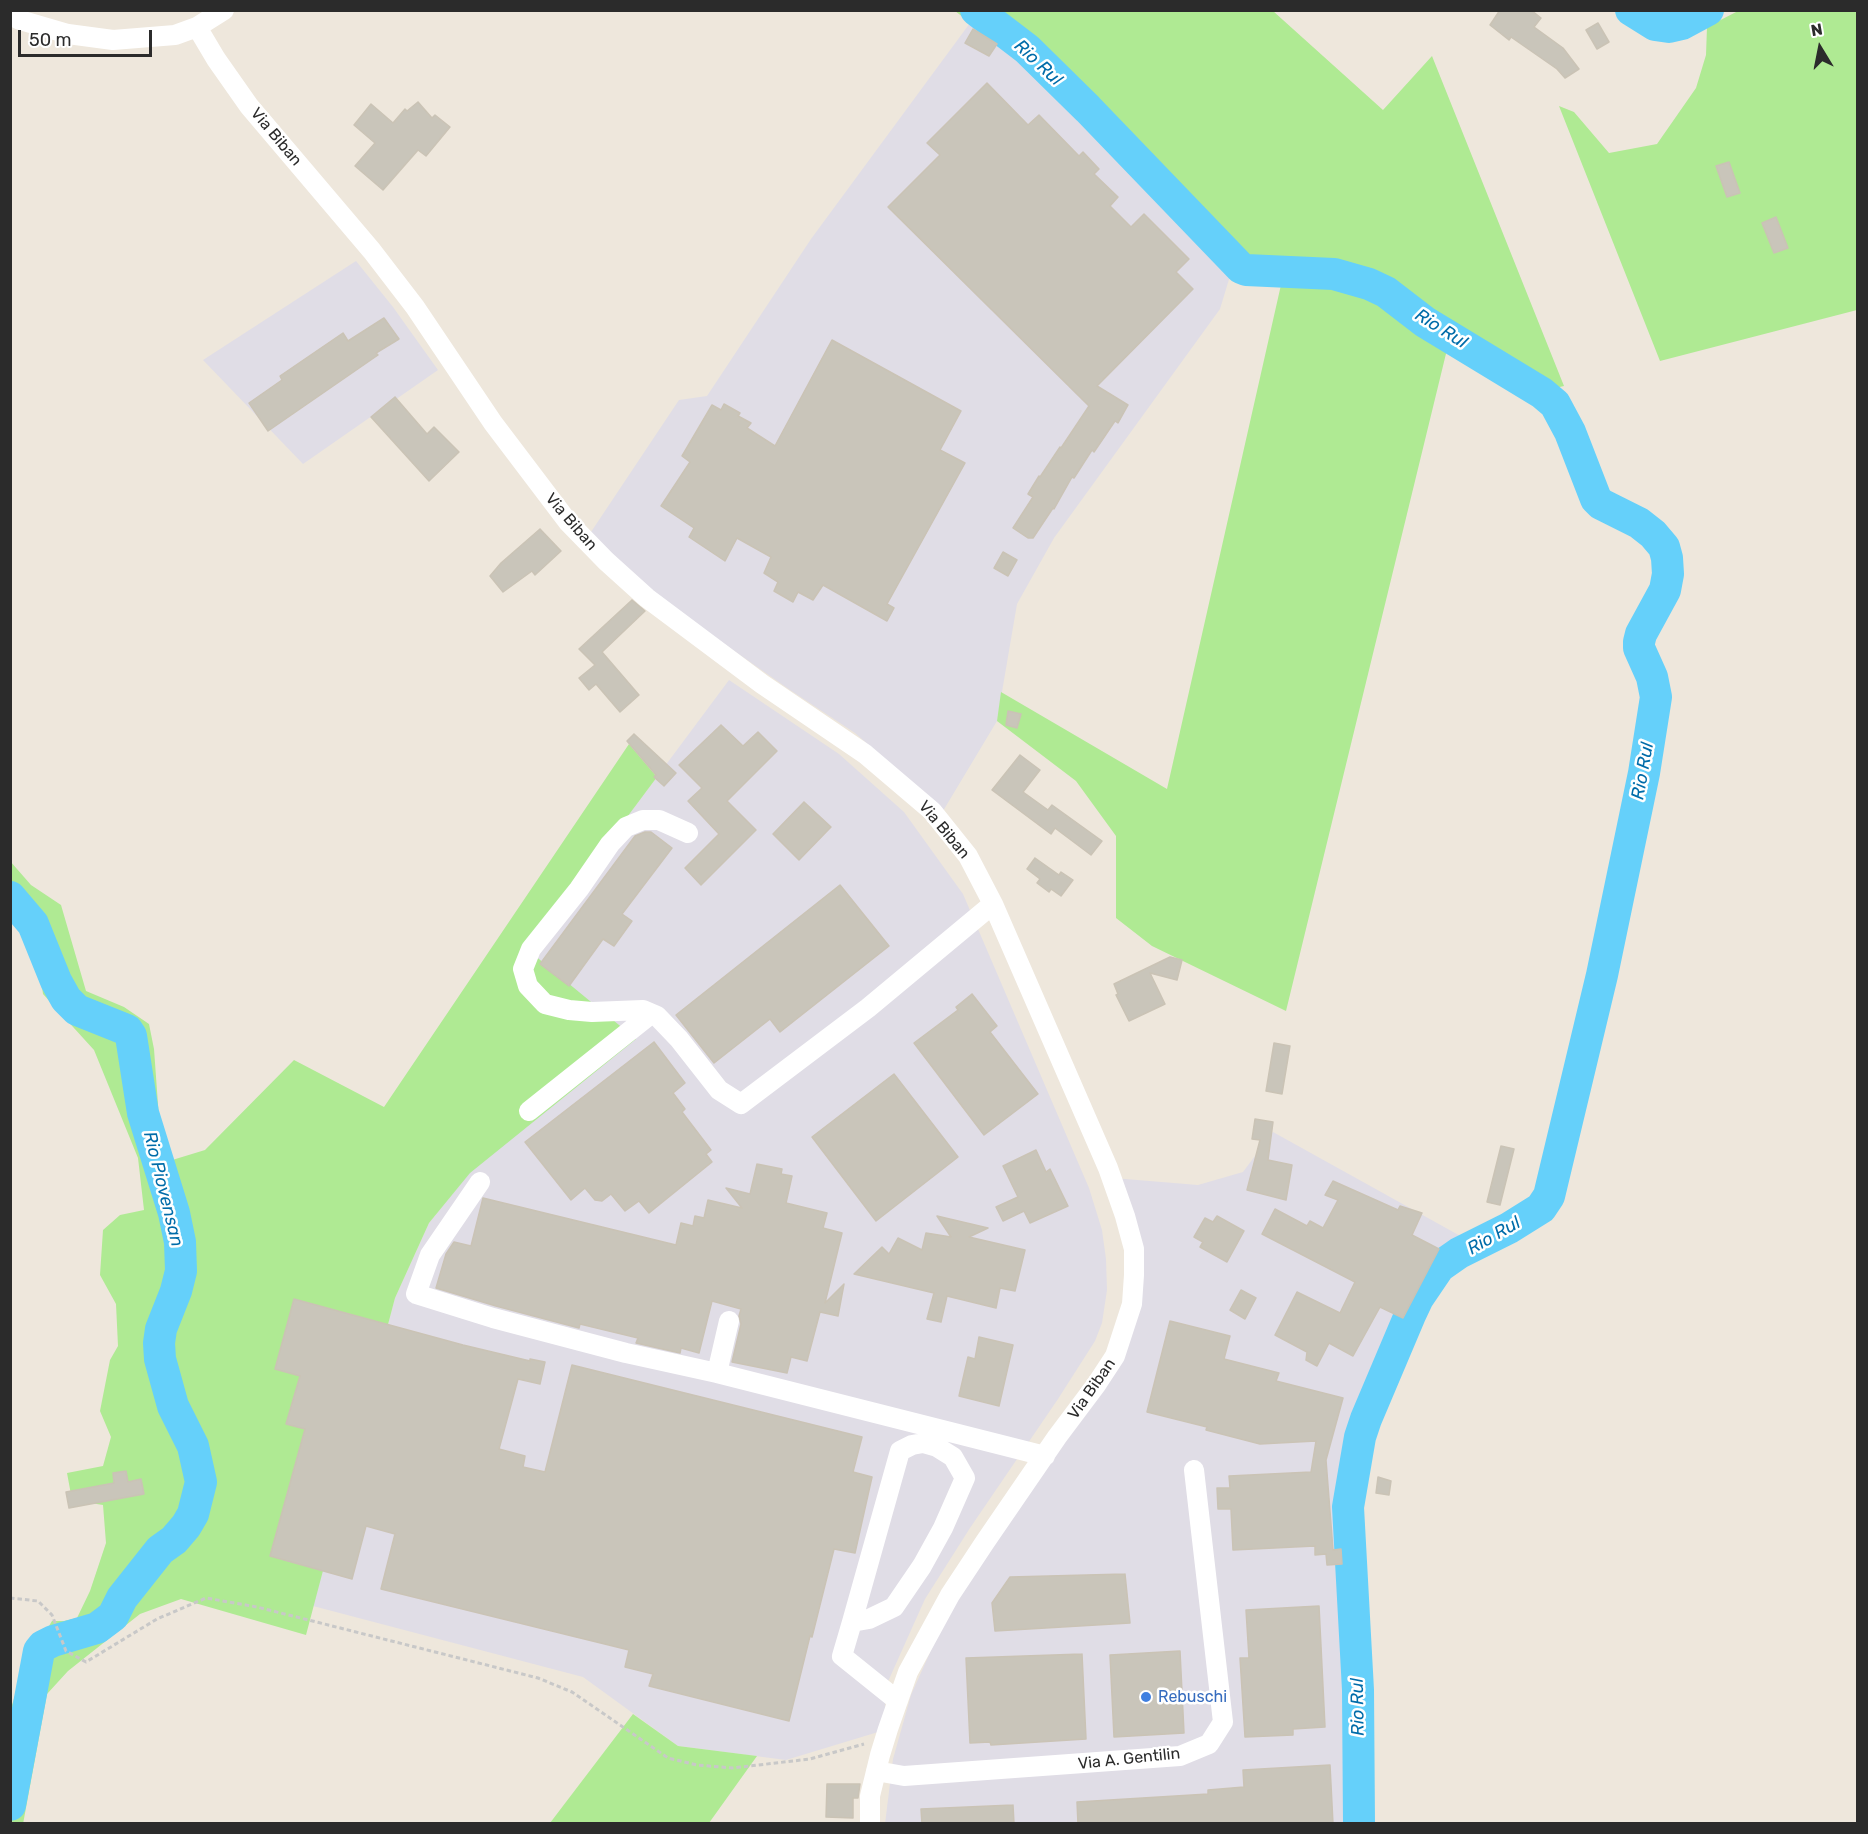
<!DOCTYPE html>
<style>
body{margin:0}
#map{position:relative;width:1868px;height:1834px;overflow:hidden;background:#eee7dc;font-family:Rubik,sans-serif}
canvas{display:block}
.frame{position:absolute;inset:0;border:12px solid #2b2b2b;pointer-events:none}
.north{position:absolute;left:1790px;top:18px;width:60px;height:60px;-webkit-text-stroke:4px #fff;paint-order:stroke;rotate:350deg;font-size:16px;font-weight:700;line-height:24px;text-align:center;color:#2b2b2b}
.north::after{content:'';display:block;margin:auto;width:21px;height:27px;background:#2b2b2b;clip-path:polygon(50% 0,100% 100%,50% 72%,0 100%)}
.scale{position:absolute;left:18px;top:30px;width:134px;height:27px;box-sizing:border-box;border:3px solid #2b2b2b;border-top:0;padding-left:8px;font-size:18px;line-height:21px;white-space:nowrap;color:#2b2b2b;-webkit-text-stroke:4px #fff;paint-order:stroke}
</style>
<div id="map">
<canvas width="1868" height="1834"></canvas>
<div class="frame"></div>
<div class="north">N</div>
<div class="scale">50 m</div>
</div>
<script>
const context = document.querySelector('canvas').getContext('2d');
context.lineJoin = 'round';
function paint(path, color) { context.fillStyle = color; context.fill(path, 'evenodd'); }
const poly = rows => new Path2D(rows.map(r => 'M' + r).join(''));
function trace(path, color, width, dash) { context.strokeStyle = color; context.lineWidth = width; context.lineCap = dash ? 'butt' : 'round'; context.setLineDash(dash || []); context.stroke(path); }
function drawText(font, color, halo, rows, align = 'center') {
  context.font = font + ' Rubik,sans-serif'; context.lineWidth = 5; context.setLineDash([]); context.textBaseline = 'middle'; context.strokeStyle = halo; context.fillStyle = color; for (const [text, x, y, turn = 0] of rows) {
    context.save(); context.translate(x, y); context.rotate((+turn || 0) * Math.PI / 180); context.textAlign = isNaN(turn) ? turn : align; if (halo) context.strokeText(text, 0, 0); context.fillText(text, 0, 0); context.restore();
  }
}
paint(poly([
 [970,23,1021,61,1084,123,1230,276,1220,309,1054,538,1017,604,997,721,940,816,923,793,855,733,790,690,690,620,629,573,589,535,679,400,707,396,811,239],
 [356,261,393,307,438,370,303,464,203,360],
 [729,680,839,754,904,812,963,894,1089,1188,1102,1230,1106,1259,1107,1290,1102,1323,1095,1341,1058,1399,970,1528,925,1599,886,1686,885,1709,888,1729,786,1760,678,1746,583,1677,313,1606,395,1298,429,1223,469,1173,528,950],
 [1273,1132,1491,1253,1464,1267,1448,1277,1434,1296,1422,1316,1378,1421,1371,1442,1366,1465,1361,1514,1362,1589,1369,1694,1369,1823,885,1824,893,1759,911,1695,948,1612,1080,1414,1133,1292,1113,1178,1198,1185,1243,1172]
]), '#e0dde6');
paint(poly([
 [955,11,1273,11,1383,110,1432,56,1564,386,1529,394,1452,329,1286,1011,1152,946,1116,918,1116,836,1076,781,997,721,1001,692,1167,789,1283,276,1265,273,1230,276,1084,123,1021,61],
 [1738,11,1857,11,1857,310,1660,361,1559,106,1574,112,1609,153,1657,144,1696,88,1706,55,1707,27],
 [629,744,657,777,528,950,636,1039,470,1173,429,1223,395,1298,306,1635,181,1599,140,1614,68,1671,47,1694,23,1824,11,1823,11,1708,24,1668,52,1621,64,1621,77,1618,90,1591,106,1543,103,1505,72,1500,67,1473,103,1466,111,1437,100,1411,110,1360,118,1346,116,1304,100,1275,103,1230,120,1215,144,1210,138,1158,94,1050,43,994,38,960,11,910,10,861,31,885,61,905,86,991,124,1007,149,1024,154,1049,160,1132,169,1161,205,1150,294,1060,384,1107],
 [633,1714,678,1746,757,1756,709,1823,550,1823]
]), '#afea93');
trace(poly([
 [976,10,1027,49,1088,109,1241,268,1246,270,1334,274,1369,284,1386,292,1425,322,1542,393,1555,404,1570,432,1596,499,1601,504,1639,523,1653,534,1664,547,1667,558,1668,574,1665,590,1641,634,1639,642,1639,648,1652,677,1656,697,1644,773,1602,975,1549,1196,1541,1208,1509,1228,1459,1253,1439,1267,1418,1298,1410,1315,1366,1419,1360,1437,1348,1507,1358,1690,1359,1824],
 [1631,10,1655,25,1669,27,1682,24,1708,10],
 [10,897,33,924,56,981,66,999,77,1010,127,1030,131,1036,143,1113,174,1213,180,1242,181,1271,176,1291,161,1329,159,1343,160,1359,173,1406,193,1446,201,1482,193,1514,186,1526,174,1540,160,1550,122,1598,113,1616,97,1628,53,1641,43,1646,39,1651,10,1805]
]), '#65d0fa', 32);
const building = poly([
 [1500,10,1531,10,1541,18,1534,27,1563,48,1579,69,1565,78,1557,69,1511,37,1509,40,1490,25,1500,10],
 [1598,23,1609,42,1597,49,1586,30,1598,23],
 [973,29,997,44,989,56,965,43,973,29],
 [987,83,1028,125,1039,115,1079,156,1083,152,1099,169,1094,174,1118,197,1110,206,1131,227,1144,214,1189,259,1176,272,1193,289,1097,386,1128,405,1118,423,1115,421,1094,452,1092,450,1074,478,1072,477,1054,509,1053,508,1033,538,1028,538,1013,528,1033,497,1028,494,1039,476,1040,477,1060,447,1061,448,1089,406,888,207,940,155,927,143,987,83],
 [418,102,432,118,435,115,450,127,426,156,418,150,383,190,355,166,375,143,354,125,371,104,393,123,405,109,407,111,418,102],
 [1729,162,1740,193,1727,197,1716,166,1729,162],
 [1776,217,1788,248,1774,253,1762,223,1776,217],
 [384,318,399,339,376,353,378,355,268,431,249,403,282,380,280,376,343,333,348,341,384,318],
 [832,340,961,411,940,450,965,463,887,604,894,608,887,621,823,585,813,600,798,592,793,602,774,591,778,582,764,573,771,557,737,538,725,561,689,537,694,528,661,506,690,462,682,456,712,405,721,410,724,404,740,413,738,416,751,423,747,428,775,446,832,340],
 [395,397,427,434,434,427,459,452,429,481,371,417,395,397],
 [540,529,561,551,535,575,532,571,503,592,490,576,501,563,540,529],
 [1003,552,1017,560,1008,576,994,568,1003,552],
 [632,600,645,611,602,652,639,695,620,712,596,684,589,690,579,678,595,665,579,649,632,600],
 [1008,711,1021,714,1017,728,1006,725,1008,711],
 [721,725,743,746,758,732,777,751,727,801,756,830,701,885,685,868,719,834,688,801,702,788,679,765,721,725],
 [634,734,676,773,664,786,654,777,656,775,627,741,634,734],
 [1020,755,1040,770,1023,792,1048,810,1052,805,1102,841,1091,855,1055,828,1051,834,992,790,1020,755],
 [804,802,831,827,799,860,773,834,804,802],
 [645,832,651,832,672,848,622,914,632,921,614,946,603,939,569,986,540,964,635,836,645,832],
 [1035,858,1059,875,1061,872,1073,880,1061,896,1051,889,1049,892,1037,883,1040,879,1027,869,1035,858],
 [840,885,889,946,780,1032,770,1019,714,1063,676,1015,840,885],
 [1170,957,1182,960,1177,980,1150,973,1165,1004,1129,1021,1116,995,1118,994,1114,984,1170,957],
 [972,994,997,1026,990,1032,1038,1094,984,1135,914,1043,958,1010,956,1007,972,994],
 [654,1042,685,1083,673,1093,685,1109,682,1112,711,1150,706,1154,712,1162,649,1213,639,1201,625,1211,611,1194,602,1201,595,1200,585,1188,571,1200,525,1142,654,1042],
 [1274,1043,1290,1046,1282,1094,1266,1091,1274,1043],
 [894,1074,958,1157,876,1221,812,1137,894,1074],
 [1255,1119,1273,1122,1268,1160,1292,1165,1286,1200,1247,1190,1260,1140,1252,1139,1255,1119],
 [1501,1146,1514,1149,1500,1205,1487,1202,1501,1146],
 [1036,1150,1046,1172,1050,1169,1068,1206,1030,1223,1024,1211,1003,1221,996,1207,1018,1197,1003,1166,1036,1150],
 [757,1164,782,1169,781,1174,792,1176,786,1203,827,1213,823,1228,842,1233,825,1303,844,1284,838,1316,820,1312,807,1361,791,1357,787,1373,732,1362,741,1324,739,1316,741,1309,712,1301,699,1353,681,1348,680,1353,636,1343,638,1338,580,1324,579,1328,496,1306,436,1288,446,1254,454,1242,471,1246,483,1198,676,1245,681,1223,693,1226,695,1216,704,1218,708,1200,742,1208,726,1188,750,1194,757,1164],
 [1333,1181,1398,1210,1400,1206,1422,1213,1412,1235,1439,1249,1403,1318,1380,1307,1353,1356,1329,1343,1317,1366,1306,1360,1307,1352,1275,1335,1297,1292,1340,1313,1355,1282,1262,1234,1275,1209,1307,1226,1310,1221,1323,1228,1338,1200,1325,1195,1333,1181],
 [937,1216,988,1228,969,1237,1025,1250,1015,1291,1000,1288,996,1308,947,1296,941,1322,927,1319,934,1293,854,1274,882,1247,889,1254,898,1238,922,1250,926,1233,951,1237,937,1216],
 [1217,1216,1244,1231,1227,1262,1200,1247,1203,1242,1194,1237,1205,1218,1213,1222,1217,1216],
 [1241,1290,1256,1298,1245,1319,1230,1310,1241,1290],
 [294,1299,463,1345,530,1361,530,1359,545,1362,540,1384,518,1379,499,1449,525,1456,523,1467,545,1472,572,1365,862,1437,853,1472,872,1477,855,1553,834,1549,812,1637,810,1636,789,1721,649,1686,653,1674,625,1667,629,1650,381,1589,395,1534,366,1526,352,1579,270,1556,305,1429,286,1424,300,1376,275,1369,294,1299],
 [1170,1321,1230,1336,1224,1359,1279,1373,1276,1381,1343,1398,1326,1460,1333,1550,1341,1549,1342,1564,1327,1565,1326,1554,1315,1555,1315,1546,1233,1550,1231,1509,1218,1509,1217,1488,1230,1488,1229,1476,1311,1472,1316,1441,1260,1444,1206,1430,1207,1427,1147,1412,1170,1321],
 [979,1337,1013,1345,999,1406,959,1396,968,1357,975,1359,979,1337],
 [126,1471,128,1482,141,1479,144,1494,69,1508,66,1492,114,1483,113,1473,126,1471],
 [1378,1477,1391,1481,1389,1495,1376,1493,1378,1477],
 [1125,1574,1130,1623,995,1631,992,1603,1010,1577,1125,1574],
 [1319,1606,1325,1727,1293,1729,1293,1735,1245,1737,1240,1658,1249,1658,1246,1610,1319,1606],
 [1180,1651,1184,1733,1114,1737,1110,1655,1180,1651],
 [1082,1654,1086,1739,991,1745,990,1742,970,1743,966,1658,1082,1654],
 [1330,1765,1333,1824,1078,1824,1077,1802,1208,1794,1208,1790,1244,1787,1243,1770,1330,1765],
 [827,1784,860,1784,858,1798,853,1798,853,1818,826,1817,827,1784],
 [1013,1805,1014,1824,922,1824,921,1809,1013,1805]
]);
paint(building, '#c9c5ba');
trace(building, '#cac3b5', 1.5);
trace(poly([
 [10,1598,38,1601,52,1615,66,1651,86,1662,157,1619,206,1598,257,1607,538,1678,572,1692,668,1758,697,1765,733,1768,810,1759,864,1744]
]), '#c8c8c8', 3, [4.5, 3]);
trace(poly([
 [10,15,20,20,68,34,113,40,175,35,197,27,224,10],
 [197,27,216,59,249,106,372,251,415,307,493,423,568,522,606,561,647,598,762,684,865,754,932,811,968,856,993,904,1108,1168,1125,1216,1134,1249,1134,1275,1132,1304,1115,1356,1096,1385,1057,1437,985,1542,950,1595,908,1672,888,1729,880,1755,870,1796,870,1824],
 [688,833,659,820,643,820,626,827,610,844,579,889,531,949,523,969,528,986,545,1004,569,1010,592,1012,643,1010,657,1016,679,1039,719,1090,741,1104,868,1008,993,904],
 [529,1111,651,1014],
 [480,1182,430,1255,416,1294,493,1318,626,1353,717,1373],
 [729,1321,717,1373,1045,1456],
 [852,1622,869,1619,894,1607,922,1566,943,1528,965,1478,953,1457,937,1447,923,1443,912,1445,900,1451,852,1622,842,1656,898,1701],
 [876,1771,904,1776,1180,1756,1209,1744,1223,1722,1194,1470]
]), '#fff', 20);
for (const [x, y, r, color] of [
 [1146,1697,6,"#3f7fe0"]
]) { const dot = new Path2D(); dot.arc(x, y, r, 0, 2 * Math.PI); context.fillStyle = color; context.fill(dot); trace(dot, '#fff', 2); }
drawText('16px', '#2b2b2b', '#fff', [
 ["Via Biban",276,137,50],
 ["Via Biban",571,522,49],
 ["Via Biban",944,830,50],
 ["Via Biban",1092,1389,-55],
 ["Via A. Gentilin",1129,1759,-6]
]);
drawText('16px', '#366cbe', '#fff', [
 ["Rebuschi",1158,1697]
], 'left');
drawText('italic 18px', '#006ca9', '#fff', [
 ["Rio Rul",1038,63,43],
 ["Rio Rul",1441,329,32],
 ["Rio Rul",1643,771,-80],
 ["Rio Piovensan",163,1189,76],
 ["Rio Rul",1494,1236,-30],
 ["Rio Rul",1358,1707,-91]
]);
</script>
